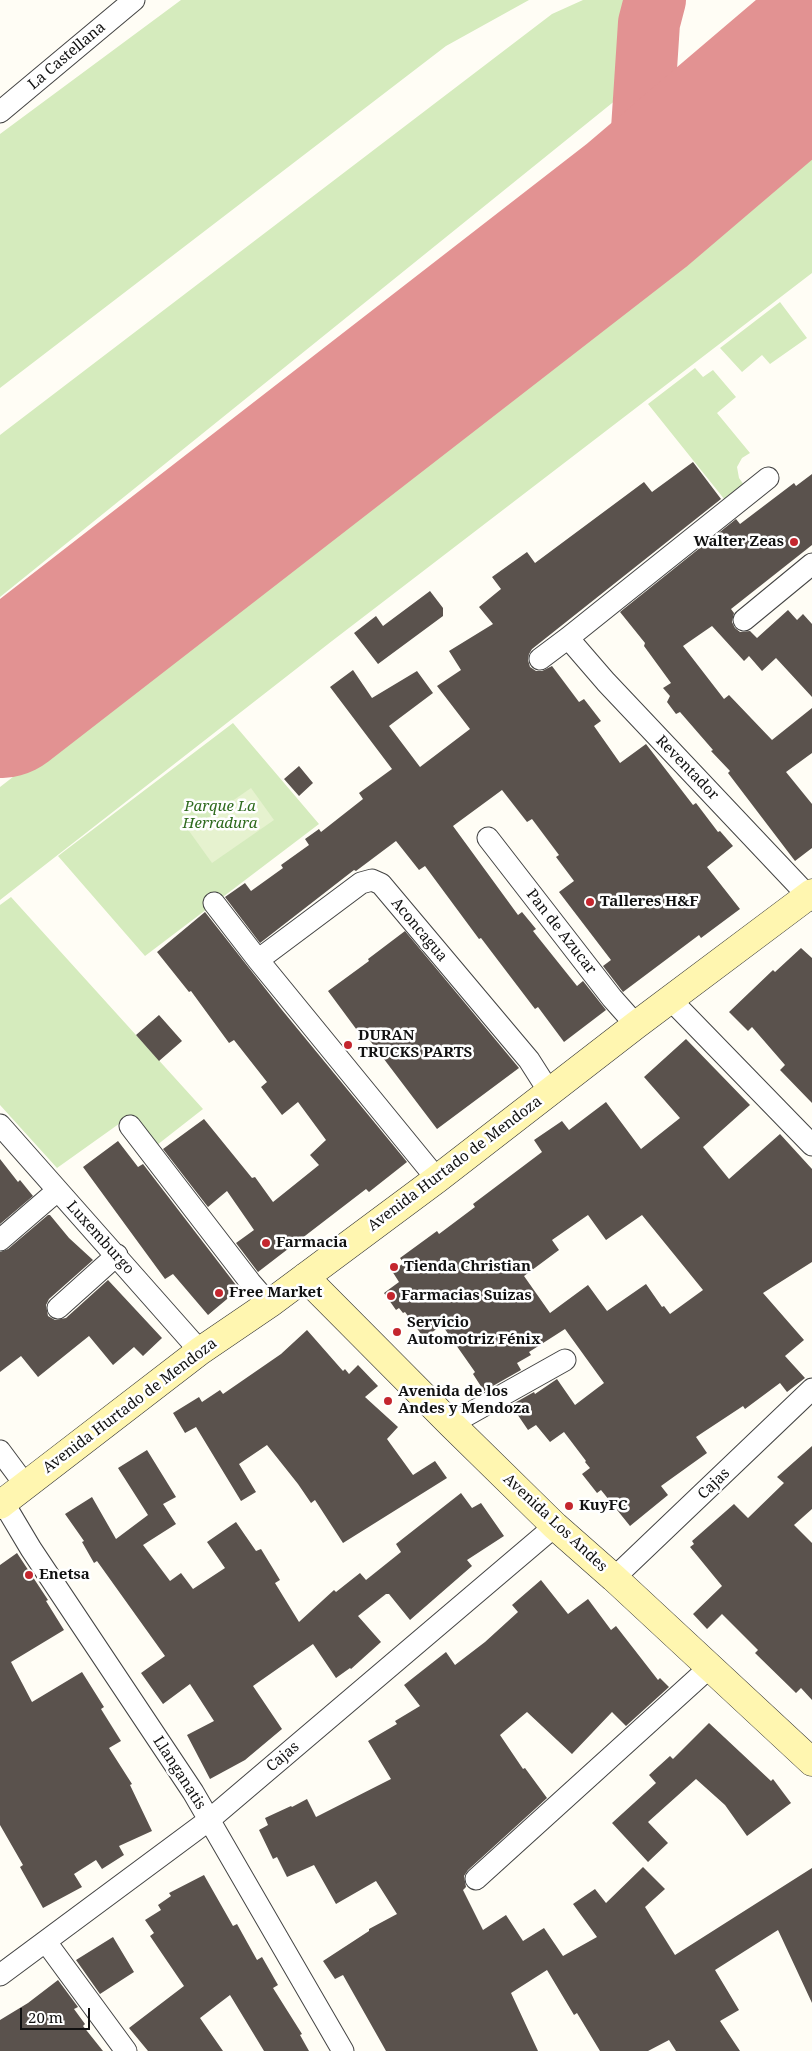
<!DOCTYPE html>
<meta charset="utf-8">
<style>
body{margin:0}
#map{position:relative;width:812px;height:2051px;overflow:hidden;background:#fffdf5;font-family:"Noto Serif",serif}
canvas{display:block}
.scale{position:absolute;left:20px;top:2008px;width:70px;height:22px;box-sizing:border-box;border:2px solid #111;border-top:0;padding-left:6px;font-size:15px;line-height:18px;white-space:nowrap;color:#111;-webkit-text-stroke:4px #fff;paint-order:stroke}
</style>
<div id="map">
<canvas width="812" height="2051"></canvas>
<div class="scale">20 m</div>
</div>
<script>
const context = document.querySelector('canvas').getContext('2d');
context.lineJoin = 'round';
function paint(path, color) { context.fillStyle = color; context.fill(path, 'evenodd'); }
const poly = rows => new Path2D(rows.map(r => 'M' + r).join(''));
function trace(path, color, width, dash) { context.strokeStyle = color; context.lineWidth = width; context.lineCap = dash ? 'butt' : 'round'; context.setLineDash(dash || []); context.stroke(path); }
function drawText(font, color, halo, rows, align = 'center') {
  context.font = font + ' "Noto Serif",serif'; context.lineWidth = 5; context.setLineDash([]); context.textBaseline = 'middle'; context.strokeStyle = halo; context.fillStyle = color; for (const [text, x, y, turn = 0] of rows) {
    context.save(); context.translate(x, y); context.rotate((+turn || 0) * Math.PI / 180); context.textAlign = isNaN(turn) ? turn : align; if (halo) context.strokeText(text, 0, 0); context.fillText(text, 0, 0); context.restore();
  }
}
paint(poly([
 [181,0,529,0,446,46,0,388,0,134],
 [583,0,643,0,645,3,637,46,632,87,0,597,0,435,552,14],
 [812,157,812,273,332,641,0,900,0,787],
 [780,302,807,338,770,364,762,355,742,372,720,348],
 [695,368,703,377,713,370,736,397,717,413,750,453,742,458,737,467,739,478,744,485,725,500,648,404],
 [233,723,319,824,145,956,58,856],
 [11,897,203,1109,157,1145,130,1116,57,1168,0,1105,0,905]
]), '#d5ebbd');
paint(poly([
 [251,788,274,820,212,863,189,831]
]), '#e6f2cf');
trace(poly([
 [637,205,649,23,655,0]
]), '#e29292', 62);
trace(poly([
 [0,699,637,205,812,56]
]), '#e29292', 158);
paint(poly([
 [693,462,721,499,532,649,529,654,528,660,530,667,536,671,542,671,552,666,579,702,584,699,601,721,594,726,620,763,646,744,693,805,696,803,718,832,720,831,733,846,707,867,740,909,701,938,699,935,623,992,603,966,611,960,559,892,574,881,556,857,559,855,532,819,527,822,502,790,453,826,518,915,522,912,536,929,533,931,577,986,583,981,606,1010,564,1042,538,1007,535,1009,481,938,479,939,425,866,419,870,396,841,356,871,354,870,260,943,225,897,245,883,251,891,283,868,281,865,309,845,305,839,319,829,321,832,363,799,359,793,392,769,330,687,353,670,372,698,417,671,433,693,389,726,420,767,470,729,437,686,461,670,449,651,493,624,479,607,501,589,492,577,527,552,535,563,644,482,652,492],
 [812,474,812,545,731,609,734,613,732,622,735,628,740,632,750,631,757,638,788,610,797,620,803,614,812,624,812,697,776,658,762,671,749,656,744,661,712,626,683,646,724,699,729,695,772,740,812,708,812,753,786,772,812,804,812,848,795,861,728,773,730,771,711,751,713,750,680,712,676,714,667,702,670,696,663,688,671,683,644,646,645,643,620,612,736,519,740,524,794,483,796,486],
 [430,591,443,608,443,616,378,664,354,633,376,616,383,626],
 [299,766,313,783,299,796,284,779],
 [205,912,282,1010,407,1162,369,1192,366,1189,258,1272,236,1243,254,1230,227,1191,208,1207,163,1149,204,1119,252,1178,255,1177,273,1202,319,1165,310,1155,326,1140,298,1102,282,1115,261,1087,267,1082,234,1040,229,1043,191,991,189,992,157,952],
 [405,931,519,1068,437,1129,368,1038,365,1041,328,991,369,961,368,959],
 [801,948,812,958,812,1103,780,1070,785,1065,752,1027,748,1031,729,1012,773,970,775,972],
 [159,1015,182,1041,159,1061,136,1035],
 [686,1039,750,1105,703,1147,729,1179,780,1134,812,1169,812,1262,763,1293,804,1340,785,1356,805,1378,787,1392,780,1383,745,1409,743,1406,696,1437,707,1453,661,1486,668,1495,630,1526,601,1490,597,1493,582,1474,590,1468,585,1462,586,1461,564,1432,550,1442,536,1425,528,1430,511,1405,534,1392,535,1394,557,1379,575,1405,604,1383,565,1329,529,1352,531,1355,517,1363,521,1370,484,1391,473,1374,475,1372,442,1325,424,1338,405,1312,403,1313,399,1308,396,1310,384,1293,399,1282,392,1271,404,1263,400,1258,437,1231,439,1234,475,1207,473,1204,542,1152,534,1140,562,1121,569,1130,606,1102,641,1149,680,1118,644,1077],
 [588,1215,606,1240,642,1215,703,1290,670,1314,664,1306,662,1307,646,1284,607,1311,588,1285,550,1313,524,1276,559,1250,552,1240],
 [118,1141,138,1167,143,1164,239,1289,208,1315,173,1274,165,1279,83,1167],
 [0,1159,18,1182,20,1180,33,1196,0,1224],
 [48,1215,50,1215,69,1238,93,1260,49,1299,46,1305,48,1316,55,1320,66,1318,108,1280,162,1338,143,1356,134,1347,113,1365,89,1336,38,1377,21,1356,0,1372,0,1252,8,1249],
 [307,1330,343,1371,345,1369,349,1374,358,1365,378,1386,365,1397,398,1427,387,1439,413,1475,435,1461,447,1478,343,1543,315,1500,311,1503,298,1484,267,1445,239,1464,256,1492,241,1501,196,1427,185,1433,173,1413,199,1397,202,1402,220,1390,223,1394,281,1354],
 [812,1446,812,1509,794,1525,812,1543,812,1700,801,1688,796,1693,755,1653,758,1650,722,1614,707,1629,693,1614,722,1586,690,1547,694,1544,692,1541,734,1504,748,1518,784,1483,777,1477],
 [147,1450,176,1497,163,1504,176,1524,143,1545,170,1581,181,1573,193,1589,225,1568,207,1542,236,1522,256,1551,261,1549,280,1580,275,1583,299,1622,334,1590,336,1592,360,1573,366,1580,401,1552,396,1544,461,1493,472,1508,481,1503,504,1536,467,1560,472,1566,410,1620,389,1594,386,1594,358,1616,381,1642,351,1669,350,1668,336,1678,313,1644,253,1686,282,1729,245,1760,210,1779,187,1735,214,1721,190,1684,163,1704,141,1673,165,1656,97,1561,94,1563,82,1542,84,1541,65,1514,92,1497,116,1539,148,1515,118,1468],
 [17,1553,48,1600,46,1601,64,1630,11,1662,32,1702,82,1672,104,1707,101,1709,121,1741,109,1748,132,1784,130,1785,152,1831,119,1846,124,1855,102,1869,96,1860,74,1874,82,1887,43,1908,20,1867,23,1865,0,1825,0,1565],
 [541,1580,568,1614,588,1599,611,1630,616,1626,658,1680,660,1678,669,1687,626,1726,612,1712,572,1754,527,1712,500,1735,523,1769,525,1768,547,1798,468,1870,464,1876,466,1887,463,1890,483,1930,506,1915,523,1941,544,1928,563,1956,597,1937,573,1904,595,1889,606,1903,643,1867,665,1889,645,1907,675,1955,812,1868,812,2003,778,1930,715,1970,739,2010,720,2021,740,2051,676,2051,669,2040,648,2051,600,2051,577,2013,574,2015,547,1970,511,1993,538,2051,386,2051,343,1975,335,1979,323,1961,369,1931,369,1929,397,1914,376,1881,336,1904,314,1865,287,1877,277,1857,273,1859,259,1830,268,1825,265,1818,291,1806,292,1807,307,1799,316,1817,391,1779,368,1741,397,1724,395,1721,420,1706,404,1685,446,1652,455,1665,485,1642,518,1612,512,1605],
 [709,1723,771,1781,773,1779,791,1803,747,1836,725,1805,696,1779,648,1822,668,1843,648,1862,612,1823,656,1783,649,1775,670,1756,673,1759],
 [204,1875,233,1926,237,1924,257,1960,262,1957,278,1985,273,1988,302,2034,300,2035,309,2051,264,2051,230,1995,200,2018,223,2051,148,2051,129,2028,184,1986,150,1936,154,1933,145,1920,161,1910,158,1905,171,1896,169,1893],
 [113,1937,134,1972,100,1994,76,1960],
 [58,1980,78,2007,74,2009,85,2024,83,2026,103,2051,0,2051,0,2020,28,2003]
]), '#5a524d');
const street = poly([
 [0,112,134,0],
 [744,620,812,564],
 [568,638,606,682,812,900],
 [540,659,568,638,768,478],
 [488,838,612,998,636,1025],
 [214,903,258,960],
 [670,999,812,1145],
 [0,1125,200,1351],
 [130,1126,250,1282,269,1304],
 [437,1179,258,960,361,883,372,880,381,884,529,1060,550,1093],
 [0,1240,57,1191],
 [58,1308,117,1255],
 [451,1424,565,1360],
 [0,1451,26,1486],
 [3,1502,31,1549,193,1792,343,2051],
 [614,1578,812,1389],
 [476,1879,710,1667],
 [46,1942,126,2051],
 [0,1975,209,1820,555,1526]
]);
const secondary = poly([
 [305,1277,451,1424,555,1526,614,1578,812,1762],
 [0,1505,200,1351,269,1304,437,1179,636,1025,812,893]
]);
trace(street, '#444', 23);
trace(secondary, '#333', 29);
trace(street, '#fff', 21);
trace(secondary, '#fff6b0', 28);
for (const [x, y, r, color] of [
 [794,542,5,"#c4262e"],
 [590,902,5,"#c4262e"],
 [348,1045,5,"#c4262e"],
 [266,1243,5,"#c4262e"],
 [394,1267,5,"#c4262e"],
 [219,1293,5,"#c4262e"],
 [391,1296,5,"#c4262e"],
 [397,1332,5,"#c4262e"],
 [388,1401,5,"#c4262e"],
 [569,1506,5,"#c4262e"],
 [29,1575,5,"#c4262e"]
]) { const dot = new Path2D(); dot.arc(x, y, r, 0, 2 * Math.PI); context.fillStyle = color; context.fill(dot); trace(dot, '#fff', 2); }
drawText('15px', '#111', '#fff', [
 ["La Castellana",67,56,-40],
 ["Reventador",687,768,46],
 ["Aconcagua",419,930,50],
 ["Pan de Azucar",561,932,52],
 ["Avenida Hurtado de Mendoza",455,1164,-37],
 ["Luxemburgo",100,1238,48],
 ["Avenida Hurtado de Mendoza",130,1406,-37],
 ["Cajas",714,1484,-44],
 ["Avenida Los Andes",555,1523,43],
 ["Cajas",283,1757,-40],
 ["Llanganatis",179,1773,57]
]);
drawText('bold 15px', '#111', '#fff', [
 ["Walter Zeas",784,542,"right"],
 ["Talleres H&F",600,902],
 ["DURAN",358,1036],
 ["TRUCKS PARTS",358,1053],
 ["Farmacia",276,1243],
 ["Tienda Christian",404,1267],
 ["Free Market",229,1293],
 ["Farmacias Suizas",401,1296],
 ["Servicio",407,1323],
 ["Automotriz Fénix",407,1340],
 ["Avenida de los",398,1392],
 ["Andes y Mendoza",398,1409],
 ["KuyFC",579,1506],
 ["Enetsa",39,1575]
], 'left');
drawText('italic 15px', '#2f6b1f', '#fff', [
 ["Parque La",220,807],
 ["Herradura",220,824]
]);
</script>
